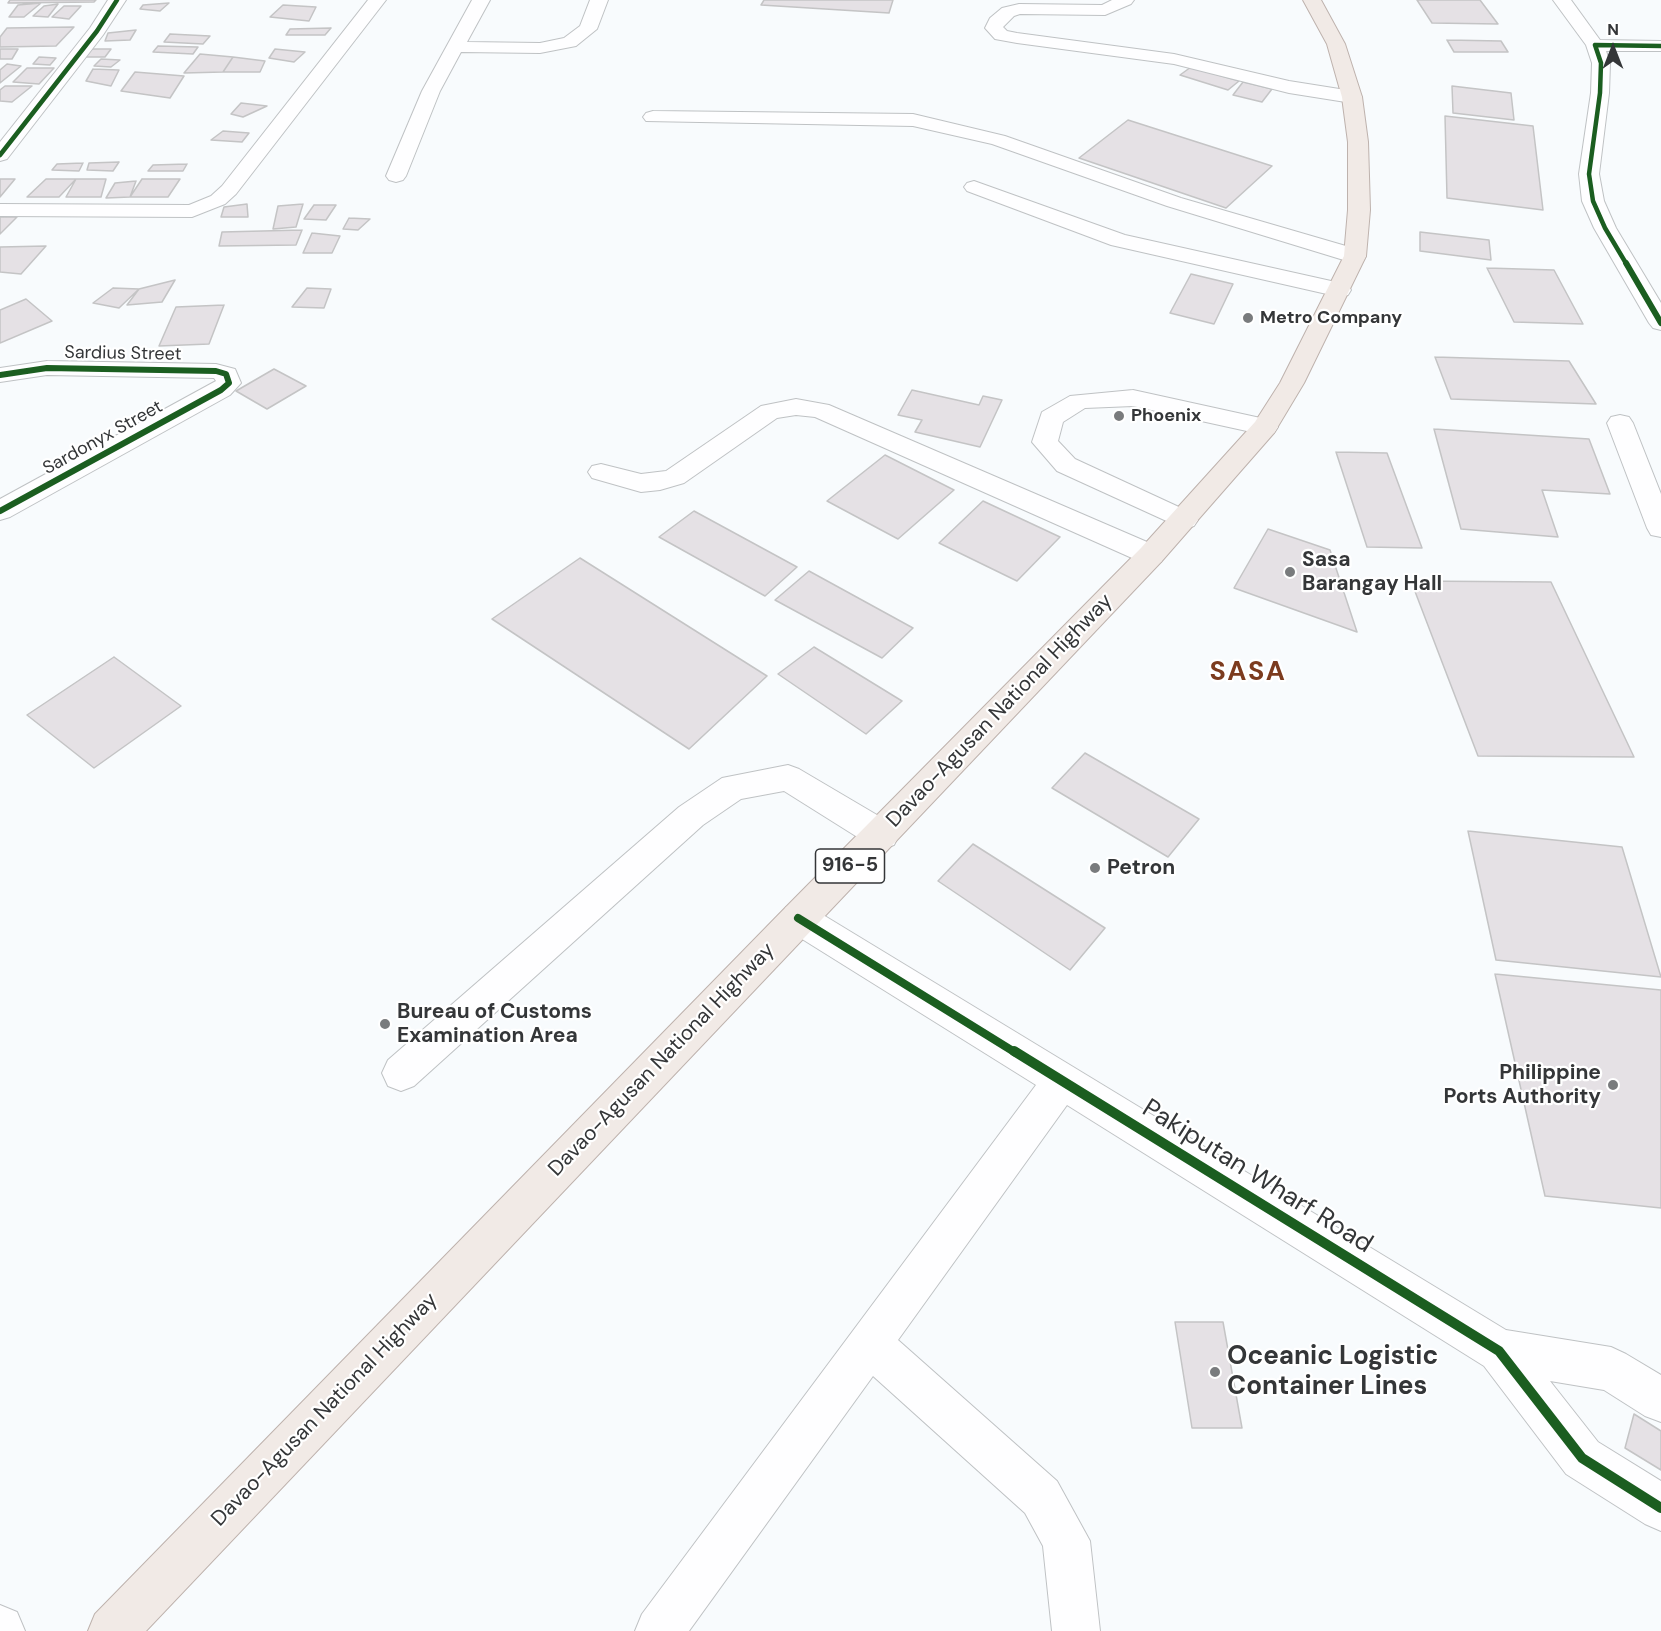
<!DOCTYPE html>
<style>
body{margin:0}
#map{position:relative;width:1661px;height:1631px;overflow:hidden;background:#f8fbfd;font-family:"DM Sans",sans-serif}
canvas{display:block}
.north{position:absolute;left:1583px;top:18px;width:60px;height:60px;-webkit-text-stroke:4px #fff;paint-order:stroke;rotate:0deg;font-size:16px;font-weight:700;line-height:24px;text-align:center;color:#343638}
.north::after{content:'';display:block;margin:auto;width:21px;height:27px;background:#343638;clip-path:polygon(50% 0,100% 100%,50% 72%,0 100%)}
</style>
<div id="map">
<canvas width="1661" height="1631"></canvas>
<div class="north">N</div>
</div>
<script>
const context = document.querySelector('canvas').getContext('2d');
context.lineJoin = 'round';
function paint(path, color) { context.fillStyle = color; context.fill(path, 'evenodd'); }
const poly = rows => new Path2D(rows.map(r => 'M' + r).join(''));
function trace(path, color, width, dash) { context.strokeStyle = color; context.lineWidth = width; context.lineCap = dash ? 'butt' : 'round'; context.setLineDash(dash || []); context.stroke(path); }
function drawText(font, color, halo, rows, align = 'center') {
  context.font = font + ' "DM Sans",sans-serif'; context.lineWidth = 4.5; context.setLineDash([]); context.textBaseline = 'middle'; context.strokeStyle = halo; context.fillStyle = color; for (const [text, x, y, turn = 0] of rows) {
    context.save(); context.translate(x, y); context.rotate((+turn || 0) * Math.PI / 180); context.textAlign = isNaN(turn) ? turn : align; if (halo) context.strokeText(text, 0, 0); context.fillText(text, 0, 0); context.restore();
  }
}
const building = poly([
 [10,0,96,0,94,2,8,3,10,0],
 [764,0,893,0,889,13,761,5,764,0],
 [1417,0,1480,0,1498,24,1432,23,1417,0],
 [41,3,24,17,9,17,18,5,41,3],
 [169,3,160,11,140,9,143,5,169,3],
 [58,4,48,17,33,16,44,6,58,4],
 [283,5,316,7,309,21,270,17,283,5],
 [64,6,81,6,69,19,52,17,64,6],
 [74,27,56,46,0,47,0,37,7,28,74,27],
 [331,28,325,35,286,35,290,29,331,28],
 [136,30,130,40,105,41,108,33,136,30],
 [170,34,210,36,203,44,164,42,170,34],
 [1447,40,1501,41,1508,52,1454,52,1447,40],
 [158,46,198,47,193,54,153,52,158,46],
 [0,49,18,49,12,59,0,59,0,49],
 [86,49,111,49,105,57,80,57,86,49],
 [275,49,305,52,294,62,269,58,275,49],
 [200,54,233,57,223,72,184,73,200,54],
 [39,57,56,58,50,65,33,64,39,57],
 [233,57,265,61,260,72,223,72,233,57],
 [101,59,120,60,111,67,94,66,101,59],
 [7,64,21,66,0,83,0,70,7,64],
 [1191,67,1239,81,1228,90,1180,75,1191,67],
 [27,68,54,68,39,84,13,82,27,68],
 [93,69,119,70,111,86,86,81,93,69],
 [135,72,184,76,170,98,121,91,135,72],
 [1243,82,1272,89,1262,102,1233,95,1243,82],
 [5,86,32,86,12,102,0,101,0,90,5,86],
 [1452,86,1511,93,1514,120,1453,113,1452,86],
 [241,103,267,106,243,117,231,114,241,103],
 [1445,116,1533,126,1543,210,1447,198,1445,116],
 [1128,120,1272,166,1226,208,1079,158,1128,120],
 [223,131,249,133,242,142,211,140,223,131],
 [119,162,113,171,87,170,89,163,119,162],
 [83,163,79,171,52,170,57,164,83,163],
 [187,164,183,171,148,171,153,165,187,164],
 [0,179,15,179,0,197,0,179],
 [46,179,76,179,59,197,27,197,46,179],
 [76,179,106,179,101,197,66,197,76,179],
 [142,179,180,179,168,197,130,197,142,179],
 [136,181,130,197,106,198,115,183,136,181],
 [247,204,248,217,221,217,224,207,247,204],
 [303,204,296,227,273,229,278,206,303,204],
 [314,205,336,205,326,220,304,219,314,205],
 [0,217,17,217,0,234,0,217],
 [349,218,370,219,358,230,343,229,349,218],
 [302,230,296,245,219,246,222,232,302,230],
 [1420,232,1489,240,1491,260,1420,251,1420,232],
 [312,233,340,236,332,253,303,253,312,233],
 [46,246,21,274,0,272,0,247,46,246],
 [1487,268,1554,270,1583,324,1514,322,1487,268],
 [1191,274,1233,284,1214,324,1170,313,1191,274],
 [175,280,162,302,127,305,139,289,175,280],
 [113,288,139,289,119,308,93,303,113,288],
 [307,288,331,289,324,308,292,307,307,288],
 [26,299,52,321,0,343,0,310,26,299],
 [224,305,209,344,159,346,176,307,224,305],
 [1435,357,1569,361,1596,404,1451,399,1435,357],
 [274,369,306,386,267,409,236,391,274,369],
 [912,390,979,405,983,396,1002,400,980,447,915,432,922,420,898,415,912,390],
 [1434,429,1589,439,1610,494,1542,490,1558,537,1461,529,1434,429],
 [1336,452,1387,453,1422,548,1367,547,1336,452],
 [885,455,954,490,898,539,827,501,885,455],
 [983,501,1060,537,1017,581,939,543,983,501],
 [694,511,797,567,765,596,659,537,694,511],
 [1268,529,1330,550,1357,632,1234,588,1268,529],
 [580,558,767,676,689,749,492,619,580,558],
 [809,571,913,628,882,658,775,600,809,571],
 [1411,581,1551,582,1634,757,1478,756,1411,581],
 [814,647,902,701,866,734,778,674,814,647],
 [114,657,181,706,94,768,27,715,114,657],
 [1085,753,1199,819,1168,857,1052,788,1085,753],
 [1468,831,1622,847,1661,977,1496,960,1468,831],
 [973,844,1105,928,1070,970,938,881,973,844],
 [1495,974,1661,990,1661,1208,1545,1196,1495,974],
 [1175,1322,1223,1322,1242,1428,1192,1428,1175,1322],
 [1634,1414,1661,1431,1661,1470,1625,1448,1634,1414]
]);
paint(building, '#e5e1e5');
trace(building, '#c4c4c5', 1.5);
const minor = poly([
 [108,0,126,0,103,35,7,159,0,161,0,142,90,28,108,0],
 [368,0,386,0,236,194,225,204,192,217,0,216,0,204,189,205,211,196,222,186,368,0],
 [472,0,490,0,467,42,540,43,564,38,580,26,590,0,608,0,597,29,576,46,540,53,461,52,440,91,406,176,403,180,396,182,389,180,386,176,422,91,472,0],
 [1112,0,1134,0,1131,4,1105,15,1020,14,1014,16,1003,27,1007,31,1017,33,1174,54,1289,81,1352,91,1359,93,1362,97,1359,101,1352,103,1289,93,1174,64,1017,43,995,39,985,28,990,18,1002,8,1019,4,1102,5,1112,0],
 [1553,0,1571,0,1600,40,1661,41,1661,51,1606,51,1610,63,1609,93,1599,174,1604,201,1616,228,1661,303,1661,330,1653,328,1649,323,1594,228,1582,201,1579,174,1591,93,1592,63,1586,45,1553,0],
 [653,111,913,114,1005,136,1181,198,1363,251,1366,256,1363,261,1355,263,1347,261,1167,206,992,144,913,126,646,121,643,117,646,113,653,111],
 [974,181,1125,235,1340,283,1348,285,1351,290,1348,295,1340,297,1111,245,967,191,964,187,967,183,974,181],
 [47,361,216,364,235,369,241,383,230,395,10,517,0,520,0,499,216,381,214,378,47,375,0,382,0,368,47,361],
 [1133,390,1265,419,1274,421,1278,427,1274,433,1265,435,1133,406,1085,408,1063,422,1058,441,1075,459,1194,514,1198,520,1194,526,1184,529,1057,471,1032,442,1042,412,1070,396,1133,390],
 [796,399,829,405,1161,548,1165,555,1161,562,1151,565,1141,562,815,417,796,415,777,418,684,483,660,490,641,492,592,478,588,472,592,466,601,464,641,474,666,471,761,406,796,399],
 [1620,415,1629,417,1633,423,1661,494,1661,537,1651,535,1647,528,1607,423,1611,417,1620,415],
 [788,765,799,769,894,825,899,835,894,845,882,849,870,845,784,791,741,799,703,825,414,1086,401,1091,388,1086,382,1073,388,1060,679,807,722,778,788,765],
 [798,903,810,907,1506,1330,1611,1347,1626,1354,1661,1375,1661,1422,1645,1416,1604,1390,1550,1381,1598,1442,1661,1481,1661,1531,1645,1524,1566,1474,1484,1366,1067,1105,898,1340,1057,1481,1090,1541,1100,1631,1052,1631,1043,1546,1025,1513,873,1376,689,1631,635,1631,642,1614,1036,1085,786,929,781,918,786,907,798,903],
 [0,1605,17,1612,25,1631,0,1631,0,1605]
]);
const major = poly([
 [1303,0,1321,0,1345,44,1362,97,1368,142,1370,210,1366,256,1304,383,1274,433,1161,562,146,1631,88,1631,95,1614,786,907,1141,548,1255,422,1280,383,1344,256,1348,210,1348,142,1342,97,1327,44,1303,0]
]);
trace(minor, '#bfc2c4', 2);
trace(major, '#beb2ad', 2);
paint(minor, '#fefeff');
paint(major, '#f1eae6');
trace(poly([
 [0,155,97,31,117,0],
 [1627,265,1605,228,1593,201,1589,174,1600,93,1601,63,1595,45,1661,46]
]), '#1b5e20', 4.5);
trace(poly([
 [1626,263,1661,323],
 [0,375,47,368,216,371,226,374,229,383,221,390,0,511]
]), '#1b5e20', 6);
trace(poly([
 [798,918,1016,1053]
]), '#1b5e20', 8);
trace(poly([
 [1014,1051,1499,1351,1582,1458,1661,1508]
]), '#1b5e20', 10);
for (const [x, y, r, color] of [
 [1248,318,6,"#797b7d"],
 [1119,416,6,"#797b7d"],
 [1290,572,6,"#797b7d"],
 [1095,868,6,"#797b7d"],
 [385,1024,6,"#797b7d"],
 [1613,1085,6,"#797b7d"],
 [1215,1372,6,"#797b7d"]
]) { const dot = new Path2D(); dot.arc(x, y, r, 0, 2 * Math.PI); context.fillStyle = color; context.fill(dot); trace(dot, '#fff', 2); }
drawText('bold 18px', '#343638', '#fff', [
 ["Metro Company",1260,318],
 ["Phoenix",1131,416]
], 'left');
drawText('18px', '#343638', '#fff', [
 ["Sardius Street",123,354,1],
 ["Sardonyx Street",103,438,-29]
]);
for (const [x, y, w] of [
 [850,866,69]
]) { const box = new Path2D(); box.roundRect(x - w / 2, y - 17, w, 34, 4.5); context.fillStyle = '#fff'; context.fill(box); trace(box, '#343638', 1.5); }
drawText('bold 20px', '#343638', null, [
 ["916-5",850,866]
]);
drawText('bold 21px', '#343638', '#fff', [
 ["Sasa",1302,560],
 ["Barangay Hall",1302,584],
 ["Petron",1107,868],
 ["Bureau of Customs",397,1012],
 ["Examination Area",397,1036],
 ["Philippine",1601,1073,"right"],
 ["Ports Authority",1601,1097,"right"]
], 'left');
drawText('21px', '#343638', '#fff', [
 ["Davao-Agusan National Highway",1000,711,-46],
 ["Davao-Agusan National Highway",662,1060,-46],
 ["Davao-Agusan National Highway",325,1410,-46]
]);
drawText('26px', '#343638', '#fff', [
 ["Pakiputan Wharf Road",1257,1177,32]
]);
drawText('bold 26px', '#343638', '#fff', [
 ["Oceanic Logistic",1227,1357],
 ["Container Lines",1227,1387]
], 'left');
context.letterSpacing = '1.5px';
drawText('bold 27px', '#7c3b1e', '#fff', [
 ["SASA",1248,673]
]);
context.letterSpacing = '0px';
</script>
